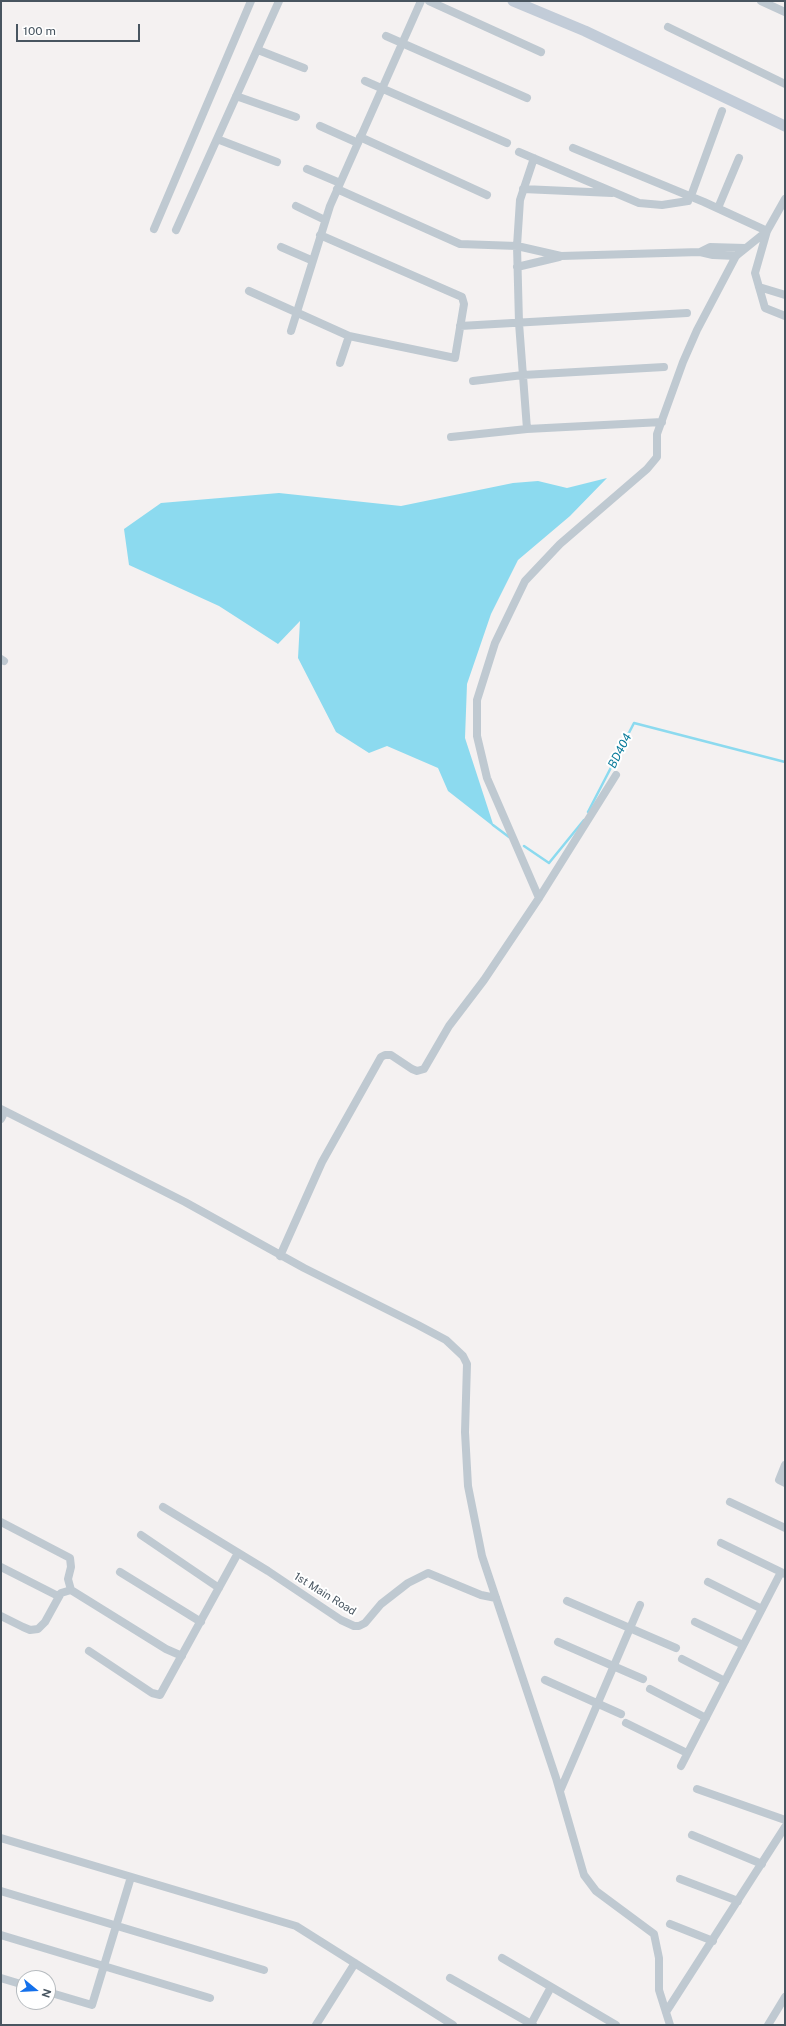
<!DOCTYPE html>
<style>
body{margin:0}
#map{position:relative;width:786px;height:2026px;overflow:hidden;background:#f4f1f1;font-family:"Public Sans",sans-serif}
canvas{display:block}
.frame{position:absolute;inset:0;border:2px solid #485560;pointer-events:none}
.north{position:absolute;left:16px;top:1970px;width:40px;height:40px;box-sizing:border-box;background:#fff;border:1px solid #b6bbbf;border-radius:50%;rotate:108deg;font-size:11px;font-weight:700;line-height:16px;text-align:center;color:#485560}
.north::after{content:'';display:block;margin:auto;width:14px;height:18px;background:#1470eb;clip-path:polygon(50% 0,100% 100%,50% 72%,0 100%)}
.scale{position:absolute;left:16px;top:24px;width:124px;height:18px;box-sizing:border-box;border:2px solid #485560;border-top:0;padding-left:5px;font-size:12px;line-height:14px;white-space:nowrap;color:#485560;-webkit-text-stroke:3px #fff;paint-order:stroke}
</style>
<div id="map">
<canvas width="786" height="2026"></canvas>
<div class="frame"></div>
<div class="north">N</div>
<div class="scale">100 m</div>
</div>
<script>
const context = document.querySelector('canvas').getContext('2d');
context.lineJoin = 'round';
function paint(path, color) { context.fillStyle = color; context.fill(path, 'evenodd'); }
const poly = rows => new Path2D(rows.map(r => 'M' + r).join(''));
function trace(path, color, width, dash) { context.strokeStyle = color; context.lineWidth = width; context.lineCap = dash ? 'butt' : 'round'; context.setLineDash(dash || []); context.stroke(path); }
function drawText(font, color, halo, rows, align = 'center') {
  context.font = font + ' "Public Sans",sans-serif'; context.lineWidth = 4; context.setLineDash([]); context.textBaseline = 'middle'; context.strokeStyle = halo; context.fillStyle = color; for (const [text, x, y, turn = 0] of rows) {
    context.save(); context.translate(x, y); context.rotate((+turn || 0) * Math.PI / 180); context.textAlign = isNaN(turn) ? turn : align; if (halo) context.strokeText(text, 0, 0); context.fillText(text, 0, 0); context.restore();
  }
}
paint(poly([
 [607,478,570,516,518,560,491,614,467,684,465,738,494,827,448,791,438,768,387,746,369,753,336,732,298,658,300,621,278,644,219,606,129,565,124,529,161,503,279,493,401,506,513,483,538,481,567,488]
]), '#8cdaef');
trace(poly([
 [588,812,634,723,785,762],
 [493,825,509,837],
 [524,846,549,863,584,820]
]), '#8cdaef', 2.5);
trace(poly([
 [429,1,541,52],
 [761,1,785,12],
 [668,27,785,84],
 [386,36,527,98],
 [258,50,304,68],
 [365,81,507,143],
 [236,96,296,117],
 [320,126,358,143],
 [360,137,487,195],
 [217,139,277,162],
 [573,148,704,202,767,231],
 [519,152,639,203,662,205,688,201],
 [307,169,340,183],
 [337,189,460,244,517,246,561,256,700,252,713,255,736,256],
 [523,189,612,193],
 [691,196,722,111],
 [785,199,767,231,755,273,765,308,785,316],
 [296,206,325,220],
 [718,208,739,158],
 [154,229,251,1],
 [176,230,279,1],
 [281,247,311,260],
 [700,252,710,247,745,248],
 [517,267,559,257],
 [759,287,785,295],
 [249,291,349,336,455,358,464,304,462,297,320,235],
 [460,326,687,313],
 [291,331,330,206,421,1],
 [340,363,349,336],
 [473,381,523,375,664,367],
 [527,429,519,323,517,246,520,200,534,158],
 [451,437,527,429,662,422],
 [1,659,4,661],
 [539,898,487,778,477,736,477,700,495,643,525,581,560,544,647,469,657,457,657,434,683,362,697,330,736,256,767,231],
 [1,1109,185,1202,304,1268,418,1325,446,1340,463,1356,467,1364,465,1432,468,1486,482,1556,556,1778,584,1875,596,1891,654,1934,659,1958,659,1990,670,2025],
 [1,1119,5,1111],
 [280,1256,322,1162,381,1057,385,1055,391,1055,412,1069,417,1071,424,1069,449,1026,484,980,539,898,616,775],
 [785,1465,779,1480,785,1483],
 [730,1502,785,1528],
 [163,1507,268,1571,341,1620,354,1626,359,1626,365,1623,381,1604,408,1583,428,1573,481,1595,496,1598],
 [1,1522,70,1558,71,1567,68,1579,71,1590],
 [141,1535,219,1588],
 [721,1543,785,1574],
 [1,1567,58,1596],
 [120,1572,201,1622],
 [708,1582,762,1609],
 [567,1601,676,1648],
 [1,1616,23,1627,30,1630,38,1629,45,1622,61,1593,71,1590,166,1649,182,1656],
 [695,1622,743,1645],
 [558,1642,643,1679],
 [89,1651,152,1693,160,1695,238,1553],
 [682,1659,725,1681],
 [545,1680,621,1714],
 [650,1689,706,1718],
 [626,1723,687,1753],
 [681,1766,781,1572],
 [697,1789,785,1820],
 [560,1791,640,1605],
 [692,1835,762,1864],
 [1,1838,296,1926,453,2025],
 [680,1879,738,1901],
 [1,1891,264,1970],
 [670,1924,713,1941],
 [1,1935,210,1998],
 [502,1958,616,2025],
 [1,1978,24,1985],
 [450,1978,533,2025],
 [48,1992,92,2005,131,1877],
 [666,2012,785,1827],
 [531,2024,551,1987],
 [316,2025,355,1963],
 [768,2025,785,1997]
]), '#bfc9d1', 8);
trace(poly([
 [513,1,585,31,785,126]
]), '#c2ccd8', 11);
drawText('11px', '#485560', '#fff', [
 ["1st Main Road",325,1594,32]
]);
drawText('italic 12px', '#097b9b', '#fff', [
 ["BD404",620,751,-63]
]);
</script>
